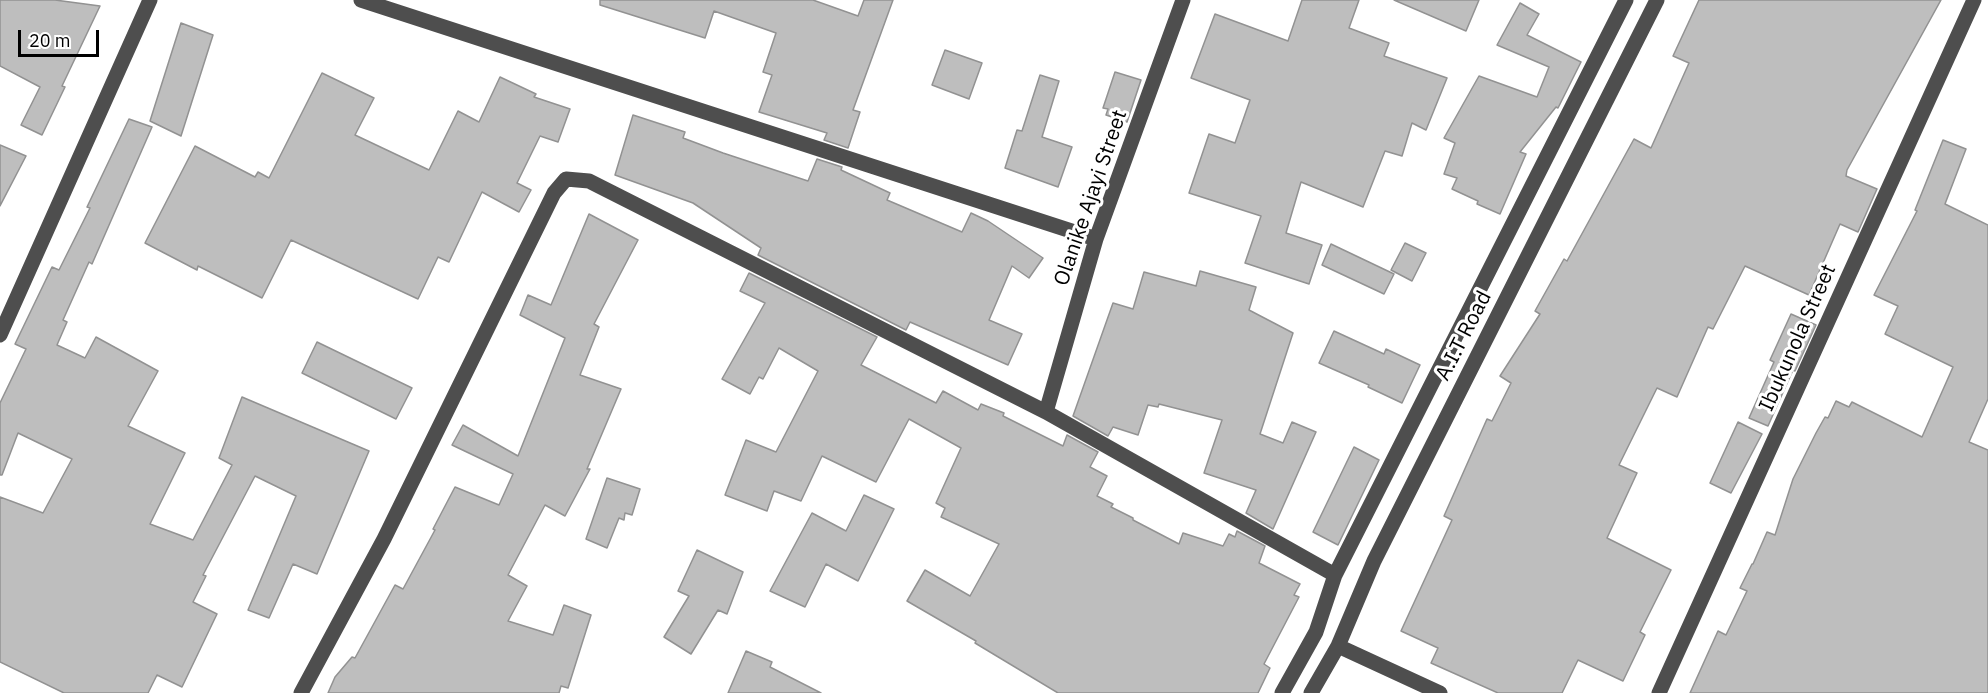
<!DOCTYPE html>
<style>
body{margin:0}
#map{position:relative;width:1988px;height:693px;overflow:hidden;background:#fff;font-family:"IBM Plex Sans",sans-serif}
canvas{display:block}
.scale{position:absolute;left:18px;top:30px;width:81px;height:27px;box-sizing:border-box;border:3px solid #000;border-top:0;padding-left:8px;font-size:18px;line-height:21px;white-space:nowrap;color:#000;-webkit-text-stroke:4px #fff;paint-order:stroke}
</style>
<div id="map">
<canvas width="1988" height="693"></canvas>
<div class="scale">20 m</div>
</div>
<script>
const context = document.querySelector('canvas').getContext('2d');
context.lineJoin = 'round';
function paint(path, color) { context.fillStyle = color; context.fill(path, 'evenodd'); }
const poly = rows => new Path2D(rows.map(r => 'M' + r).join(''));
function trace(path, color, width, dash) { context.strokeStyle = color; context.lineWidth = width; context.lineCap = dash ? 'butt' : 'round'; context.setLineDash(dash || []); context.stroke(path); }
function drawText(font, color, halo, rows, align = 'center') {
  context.font = font + ' "IBM Plex Sans",sans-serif'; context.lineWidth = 6; context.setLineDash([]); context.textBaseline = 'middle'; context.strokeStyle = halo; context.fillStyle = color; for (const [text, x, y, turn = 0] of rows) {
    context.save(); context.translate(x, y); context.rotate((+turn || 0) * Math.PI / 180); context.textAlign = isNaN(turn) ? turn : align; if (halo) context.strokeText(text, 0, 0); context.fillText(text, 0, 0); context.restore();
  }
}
const building = poly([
 [0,0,55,0,100,6,62,86,65,87,42,135,21,125,40,87,0,66,0,0],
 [600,0,813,0,858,16,864,0,893,0,853,110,860,112,848,148,824,140,827,133,759,112,772,75,763,72,776,33,714,11,705,38,600,5,600,0],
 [1302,0,1359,0,1349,28,1389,43,1384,56,1447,78,1426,130,1412,123,1402,156,1385,151,1363,207,1301,182,1286,233,1322,245,1309,284,1245,263,1261,216,1189,193,1209,134,1235,143,1250,100,1191,78,1215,14,1288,41,1302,0],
 [1394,0,1479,0,1466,31,1394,0],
 [1699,0,1941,0,1847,170,1846,176,1877,189,1858,232,1840,224,1809,295,1745,266,1713,329,1708,327,1677,397,1657,388,1619,465,1637,473,1607,538,1671,570,1640,632,1645,635,1623,681,1578,660,1562,693,1498,693,1431,663,1438,648,1401,631,1452,520,1444,516,1487,419,1492,421,1511,383,1500,376,1540,314,1535,311,1564,259,1567,261,1634,139,1651,148,1689,63,1673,56,1699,0],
 [1520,3,1539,14,1527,35,1581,62,1558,108,1556,107,1520,152,1526,154,1500,214,1477,204,1478,201,1452,189,1457,178,1444,174,1455,143,1444,138,1479,76,1537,97,1549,67,1497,45,1520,3],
 [181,23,213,35,181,136,150,121,181,23],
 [945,50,982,63,969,99,932,85,945,50],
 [1115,72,1141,80,1127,122,1106,115,1108,109,1103,108,1115,72],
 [322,73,374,98,355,135,429,170,458,111,479,122,500,77,536,94,534,97,570,109,558,142,540,136,517,183,531,190,519,212,482,192,449,262,438,257,418,299,291,240,262,298,198,266,197,270,145,243,195,146,255,177,258,172,269,178,322,73],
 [1040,75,1059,81,1042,137,1072,147,1058,187,1005,168,1017,130,1022,131,1040,75],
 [633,115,685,132,683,138,723,153,808,181,817,159,842,167,841,170,890,193,887,200,962,232,971,213,988,221,1043,258,1029,278,1012,266,989,320,1022,334,1008,365,910,322,906,330,758,255,761,248,693,203,615,175,633,115],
 [129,119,152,127,92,264,89,262,63,320,67,322,57,345,85,358,96,337,158,371,128,426,185,453,150,524,193,540,232,465,219,458,242,397,369,451,317,574,293,564,269,618,248,610,296,496,255,476,203,575,206,576,193,602,217,614,182,687,157,675,148,693,64,693,0,662,0,497,43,513,72,459,18,433,2,475,0,475,0,403,26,349,15,344,52,267,59,270,90,208,87,207,129,119],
 [1943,140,1966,149,1945,204,1988,225,1988,399,1969,442,1988,450,1988,693,1690,693,1718,631,1726,635,1747,591,1740,588,1752,564,1753,564,1767,532,1775,535,1793,479,1816,433,1825,417,1828,418,1836,401,1849,407,1852,402,1922,437,1953,367,1885,334,1898,306,1874,295,1917,211,1915,210,1943,140],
 [0,145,26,156,0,206,0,145],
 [589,214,638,240,594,324,599,327,580,375,621,389,587,469,590,469,565,516,545,505,508,575,527,586,508,621,553,635,564,605,591,615,568,688,561,686,559,693,328,693,335,677,352,657,355,658,395,585,403,589,435,530,433,529,455,487,499,505,513,474,452,445,463,425,518,456,565,338,520,315,528,295,551,305,589,214],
 [1405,243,1426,253,1412,281,1391,270,1405,243],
 [1331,244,1394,274,1384,294,1322,265,1331,244],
 [1200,271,1256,287,1249,310,1293,333,1260,434,1283,443,1292,422,1316,432,1273,529,1246,513,1256,490,1204,473,1222,420,1159,404,1158,407,1148,405,1138,435,1113,427,1108,436,1073,416,1113,303,1133,309,1144,272,1196,286,1200,271],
 [749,273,877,337,861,365,936,403,943,391,978,410,981,404,1004,413,1003,416,1063,446,1067,435,1098,452,1090,467,1107,476,1097,496,1113,504,1111,507,1133,518,1133,520,1179,544,1183,533,1223,546,1229,534,1235,537,1237,531,1265,546,1259,563,1300,584,1294,595,1299,597,1264,664,1270,668,1258,693,1058,693,975,643,976,641,907,601,925,570,970,596,999,544,941,517,945,508,936,503,961,448,909,419,876,482,822,456,801,501,774,491,767,511,725,495,746,440,776,452,818,371,779,348,763,379,759,377,750,394,722,379,765,303,740,291,749,273],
 [1791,314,1816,325,1795,371,1793,370,1768,426,1749,418,1774,362,1770,360,1791,314],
 [1334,331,1384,354,1386,349,1420,365,1402,403,1368,387,1369,385,1319,363,1334,331],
 [317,342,412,388,396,419,302,373,317,342],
 [1738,422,1762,434,1731,493,1710,483,1738,422],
 [1354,447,1379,460,1338,545,1313,532,1354,447],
 [607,478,640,489,632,515,625,513,624,520,619,518,607,548,586,539,607,478],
 [864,495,894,509,858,581,826,564,805,607,770,591,812,513,846,531,864,495],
 [697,550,743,572,727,614,718,610,691,654,664,637,689,596,678,591,697,550],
 [746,651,772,662,770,667,821,693,728,693,746,651]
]);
paint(building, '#bebebe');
trace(building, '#929292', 1.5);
trace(poly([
 [361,0,1096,239],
 [0,335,150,0],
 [1046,412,1096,239,1183,0],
 [1338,646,1440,693],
 [301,693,384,539,554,193,566,179,589,181,1046,412,1335,575],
 [1282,693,1316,632,1335,575,1626,0],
 [1311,693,1338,646,1374,561,1657,0],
 [1659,693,1974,0]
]), '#4e4e4e', 15);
drawText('21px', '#000', '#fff', [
 ["Olanike Ajayi Street",1091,198,-71],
 ["A.I.T Road",1464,336,-63],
 ["Ibukunola Street",1798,338,-66]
]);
</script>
